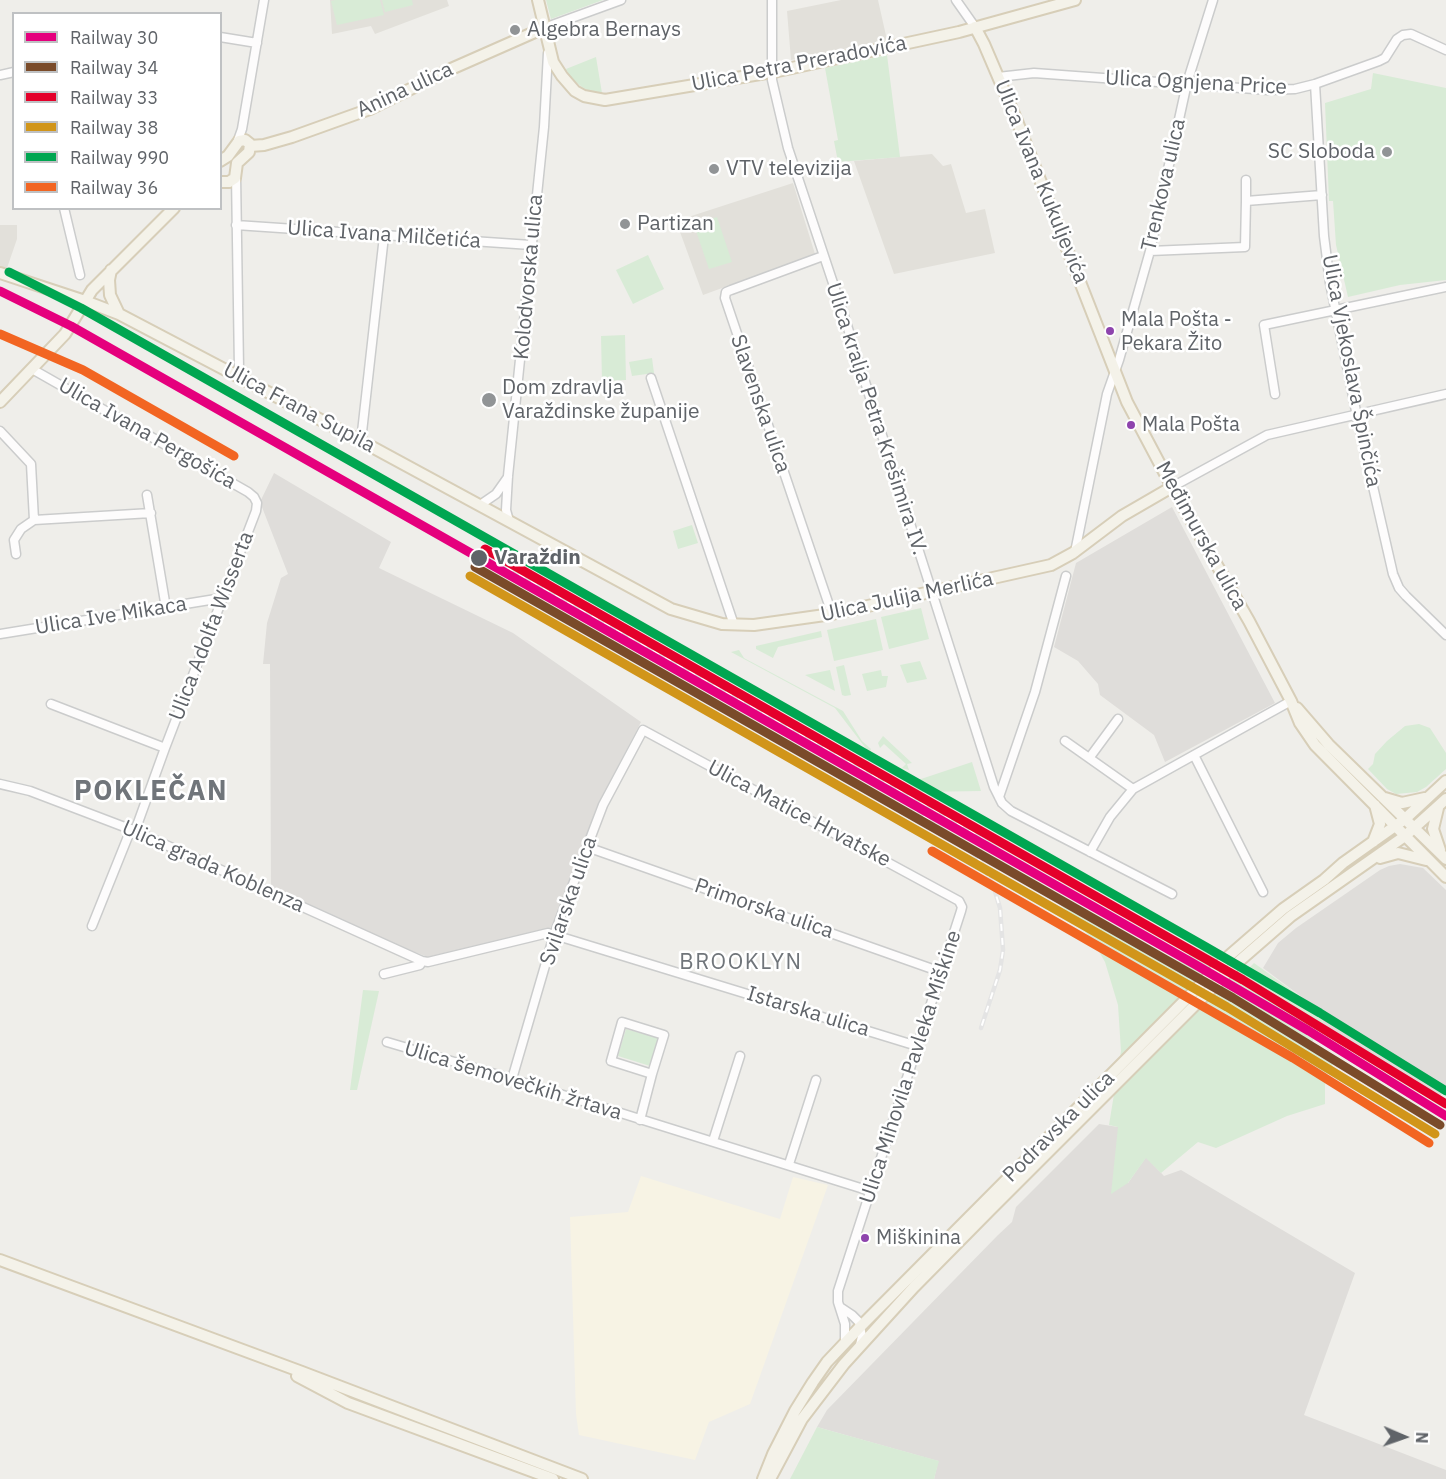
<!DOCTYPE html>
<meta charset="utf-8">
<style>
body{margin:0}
#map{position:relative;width:1446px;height:1479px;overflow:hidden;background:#efeeea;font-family:"IBM Plex Sans",sans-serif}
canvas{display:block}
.legend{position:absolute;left:12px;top:12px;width:210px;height:198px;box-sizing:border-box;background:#fff;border:2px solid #bfc1c3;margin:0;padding:8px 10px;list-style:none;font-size:18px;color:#5f6368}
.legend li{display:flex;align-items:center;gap:12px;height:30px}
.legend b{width:30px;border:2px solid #bfc1c3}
.north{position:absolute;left:1374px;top:1407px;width:60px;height:60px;-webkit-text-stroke:4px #fff;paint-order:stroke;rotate:92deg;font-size:16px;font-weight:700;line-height:24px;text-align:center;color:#5f6368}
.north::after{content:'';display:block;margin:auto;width:21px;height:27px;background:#5f6368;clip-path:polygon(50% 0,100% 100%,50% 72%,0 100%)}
</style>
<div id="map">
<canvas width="1446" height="1479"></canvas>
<ul class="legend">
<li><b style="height:8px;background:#e5007d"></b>Railway 30</li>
<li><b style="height:8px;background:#7a4b2a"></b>Railway 34</li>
<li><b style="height:8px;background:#e4002b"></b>Railway 33</li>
<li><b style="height:8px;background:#d1951a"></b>Railway 38</li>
<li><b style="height:8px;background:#00a651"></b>Railway 990</li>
<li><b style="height:8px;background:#f26522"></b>Railway 36</li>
</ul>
<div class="north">N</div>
</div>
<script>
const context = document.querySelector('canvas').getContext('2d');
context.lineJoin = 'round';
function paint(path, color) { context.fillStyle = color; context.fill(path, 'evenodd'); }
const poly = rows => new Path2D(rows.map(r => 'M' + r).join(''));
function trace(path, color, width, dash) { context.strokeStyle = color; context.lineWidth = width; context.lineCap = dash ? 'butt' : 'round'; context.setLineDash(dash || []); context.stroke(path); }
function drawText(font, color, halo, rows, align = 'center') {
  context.font = font + ' "IBM Plex Sans",sans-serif'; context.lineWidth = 5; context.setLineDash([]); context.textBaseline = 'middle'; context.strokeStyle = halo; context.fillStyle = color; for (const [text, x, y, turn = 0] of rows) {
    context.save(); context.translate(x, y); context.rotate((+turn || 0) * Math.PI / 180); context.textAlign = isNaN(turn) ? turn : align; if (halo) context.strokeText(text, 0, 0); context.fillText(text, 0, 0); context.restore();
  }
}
paint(poly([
 [641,1176,780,1219,793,1177,828,1185,750,1404,709,1422,695,1460,579,1435,576,1414,570,1217,628,1212]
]), '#f7f3e4');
paint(poly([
 [274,473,391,542,379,568,513,633,641,722,597,806,554,927,428,957,376,937,271,889,270,664,263,664,267,623,281,578,288,574,260,502],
 [1172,507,1275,703,1165,762,1154,735,1100,695,1098,684,1078,661,1054,647,1076,563],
 [1400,864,1423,868,1446,890,1446,1087,1438,1100,1320,1026,1326,1015,1263,968,1278,943,1296,928,1380,870,1389,866],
 [1099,1124,1118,1127,1128,1183,1146,1157,1164,1176,1181,1170,1355,1273,1304,1415,1446,1470,1446,1479,934,1479,938,1461,817,1427,827,1410,998,1235,1012,1222,1016,1207]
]), '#dfddda');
paint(poly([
 [330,0,447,0,449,6,375,34,371,26,332,34],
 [841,0,878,0,887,40,791,60,787,11],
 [932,154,943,166,951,164,966,213,985,209,995,253,894,274,854,161],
 [793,183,815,254,703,295,676,221],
 [0,225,17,225,17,239,7,268,0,266]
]), '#e2e0da');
paint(poly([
 [335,0,380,0,384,15,337,25,331,1],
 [382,0,412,0,413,5,385,12],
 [546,0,603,0,551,19],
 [887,55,900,157,838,162,834,141,838,140,825,68],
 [596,57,602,93,589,91,582,87,571,78,566,69],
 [1373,73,1446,88,1446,280,1400,285,1348,297,1336,245,1333,201,1329,201,1325,103,1371,89],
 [717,217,732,262,709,269,694,225],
 [648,255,664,289,633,304,616,270],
 [625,335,626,380,602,381,601,336],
 [652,358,654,373,632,376,629,362],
 [692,525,698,543,678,549,673,531],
 [921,608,929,639,889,649,881,617],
 [876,619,883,650,834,661,827,630],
 [821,631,822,637,778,647,773,658,756,649,756,646],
 [739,650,744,658,843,711,862,741,871,749,870,752,889,769,891,767,902,777,907,777,909,783,972,762,981,791,920,792,874,759,835,708,731,652],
 [920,661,927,679,907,683,900,665],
 [844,665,851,695,845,696,842,695,836,667],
 [830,670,835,691,805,675],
 [881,670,882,676,888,676,886,687,867,691,862,674],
 [1419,724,1430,728,1446,753,1446,769,1426,787,1417,792,1396,794,1387,789,1368,769,1373,764,1375,754,1387,741,1405,726],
 [883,736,912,763,907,764,909,770,902,768,906,764,884,744,880,748,878,743],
 [1049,893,1173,965,1200,948,1244,973,1254,963,1326,1015,1311,1044,1336,1059,1325,1078,1325,1104,1287,1116,1216,1148,1198,1142,1161,1173,1146,1158,1128,1183,1111,1194,1118,1127,1109,1125,1121,1051,1118,1005,1105,962,1094,943,1080,925],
 [363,990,379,991,357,1090,350,1090],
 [626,1029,658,1038,650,1066,618,1056],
 [817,1427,939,1461,934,1479,790,1479]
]), '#d8ebd6');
const minor = poly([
 [772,0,772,80,788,148,845,319,994,787,1002,803,1011,811,1172,894],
 [956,0,975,27],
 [544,28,621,0],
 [220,37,257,43],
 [0,75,14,72],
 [998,77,1034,73,1268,90,1295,89,1315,84,1379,61,1385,58,1397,39,1403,35,1411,34,1446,50],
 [1315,84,1324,236,1330,283,1358,421,1393,574,1399,588,1406,596,1446,635],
 [237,143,242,129,264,0],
 [236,175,239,369,236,375],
 [1246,201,1246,180],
 [64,208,80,275],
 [236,225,531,245],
 [1150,251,1245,247,1246,201,1322,195],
 [823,256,731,290,726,292,725,298,832,614],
 [32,369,248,492,254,497,257,503,256,511,165,748,135,831],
 [651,378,734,625],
 [1275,394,1264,325,1446,287],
 [0,431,31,464,34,520],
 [361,441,384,236],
 [1172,487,1267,435,1446,394],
 [147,495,166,608],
 [480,505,496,494,508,477],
 [509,521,506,510,508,476,544,127,548,53],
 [1075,552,1107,394,1119,360,1150,251,1187,83,1213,0],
 [16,554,14,540,21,529,34,520,151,513],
 [0,634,222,598],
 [51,704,165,748],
 [1065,741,1133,789],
 [1194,755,1263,892],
 [1090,757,1118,719],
 [0,784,30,791,135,831,422,961,428,962,548,933,917,1046],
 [999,797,1035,692,1066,576],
 [587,847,941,972],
 [1090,852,1110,817,1133,789,1291,701],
 [92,926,131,829],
 [384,974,420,965,422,961],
 [387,1042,512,1079,870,1191],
 [512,1079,554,935,587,847,603,805,643,730,959,901,962,907,961,911,838,1291,838,1302,845,1324,845,1343],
 [640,1120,652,1074,611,1061,622,1022,664,1035,652,1074],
 [713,1141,740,1056],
 [789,1164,816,1080],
 [840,1307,852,1315,859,1322,862,1336,860,1345]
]);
const major = poly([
 [538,0,553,62,562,76,575,91,584,96,605,100,778,71,959,32,1075,0],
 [975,27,984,44,1017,121,1127,402,1172,487,1249,621,1291,701,1300,723,1315,745,1446,877],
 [250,146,264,145,292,137,370,109,451,69,544,28],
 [220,161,228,156,239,141,245,140,250,144,249,152,237,163,235,178,229,182,220,182],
 [111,270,109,280,110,295,119,314],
 [0,273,85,301,119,314,361,441,671,609,722,624,754,625,832,614,1051,565,1073,553,1122,516,1172,487],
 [0,402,65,334,92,290,174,208],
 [1297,708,1329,745,1446,859],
 [1385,798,1402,803,1425,798],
 [1438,808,1433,829,1440,850],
 [1373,842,1380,824,1375,805],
 [1380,858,1398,853,1426,860],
 [0,1260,302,1372,582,1479],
 [297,1376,348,1403,553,1479],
 [763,1479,773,1454,795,1411,813,1382,827,1362,861,1326,1230,955,1283,909,1324,880,1343,863,1405,819,1446,781],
 [770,1479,802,1419,844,1364,914,1287,990,1210,1237,963,1291,916,1405,836,1446,799]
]);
trace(minor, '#cbcccc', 11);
trace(major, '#d7ceb8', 14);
trace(minor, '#fdfcfc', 8);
trace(major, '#f4f2e9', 10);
const rail = poly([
 [482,554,937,811,969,830,1025,868],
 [912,808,968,847,983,865,993,885,1000,908,1003,950,1000,970,981,1028]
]);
trace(rail, '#e4e4e4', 4.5);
trace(rail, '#fff', 2, [7]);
trace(poly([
 [0,291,71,326,1196,965,1309,1031,1446,1116]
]), '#e5007d', 9);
trace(poly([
 [475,567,1233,998,1440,1125]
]), '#7a4b2a', 9);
trace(poly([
 [485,549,1243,980,1446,1104]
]), '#e4002b', 9);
trace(poly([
 [470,576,1227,1007,1435,1134]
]), '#d1951a', 9);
trace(poly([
 [9,272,81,308,1206,947,1320,1013,1446,1091]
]), '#00a651', 9);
trace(poly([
 [0,334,83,370,234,456],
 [932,851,1293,1058,1429,1143]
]), '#f26522', 9);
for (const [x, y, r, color] of [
 [515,30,6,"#919496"],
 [1387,152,6,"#919496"],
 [714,169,6,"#919496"],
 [625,224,6,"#919496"],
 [1110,331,5,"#8e44ad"],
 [489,400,8,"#919496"],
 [1131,425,5,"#8e44ad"],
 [479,558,9,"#5f6368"],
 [865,1238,5,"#8e44ad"]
]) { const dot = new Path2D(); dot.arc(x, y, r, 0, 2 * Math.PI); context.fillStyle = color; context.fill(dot); trace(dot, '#fff', 2); }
drawText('20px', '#5f6368', '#fff', [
 ["Mala Pošta -",1121,320],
 ["Pekara Žito",1121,344],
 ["Mala Pošta",1142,425],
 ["Miškinina",876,1238]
], 'left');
drawText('21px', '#5f6368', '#fff', [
 ["Algebra Bernays",527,30],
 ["SC Sloboda",1375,152,"right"],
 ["VTV televizija",726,169],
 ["Partizan",637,224],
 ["Dom zdravlja",502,388],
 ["Varaždinske županije",502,412]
], 'left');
drawText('21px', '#5f6368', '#fff', [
 ["Ulica Petra Preradovića",799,64,-11],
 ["Ulica Ognjena Price",1196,83,3],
 ["Anina ulica",405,90,-25],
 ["Ulica Ivana Kukuljevića",1041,182,68],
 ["Trenkova ulica",1164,185,-77],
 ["Ulica Ivana Milčetića",384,235,4],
 ["Kolodvorska ulica",529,277,-85],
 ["Ulica Vjekoslava Špinčića",1351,371,79],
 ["Slavenska ulica",760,404,71],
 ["Ulica Frana Supila",299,408,28],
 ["Ulica kralja Petra Krešimira IV.",876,419,72],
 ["Ulica Ivana Pergošića",147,434,30],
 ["Međimurska ulica",1201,536,61],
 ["Ulica Julija Merlića",907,597,-12],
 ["Ulica Ive Mikaca",111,616,-9],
 ["Ulica Adolfa Wisserta",212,626,-69],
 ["Ulica Matice Hrvatske",799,814,28],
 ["Ulica grada Koblenza",213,867,24],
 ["Svilarska ulica",569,901,-71],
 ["Primorska ulica",764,909,19],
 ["Istarska ulica",808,1012,17],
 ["Ulica Mihovila Pavleka Miškine",911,1067,-72],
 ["Ulica šemovečkih žrtava",513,1081,17],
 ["Podravska ulica",1059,1127,-45]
]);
drawText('bold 21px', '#5f6368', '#fff', [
 ["Varaždin",494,558]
], 'left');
context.letterSpacing = '1.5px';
drawText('22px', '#70757a', '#fff', [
 ["BROOKLYN",741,963]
]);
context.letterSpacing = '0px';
context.letterSpacing = '1.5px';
drawText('bold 27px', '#70757a', '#fff', [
 ["POKLEČAN",151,792]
]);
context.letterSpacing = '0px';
</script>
